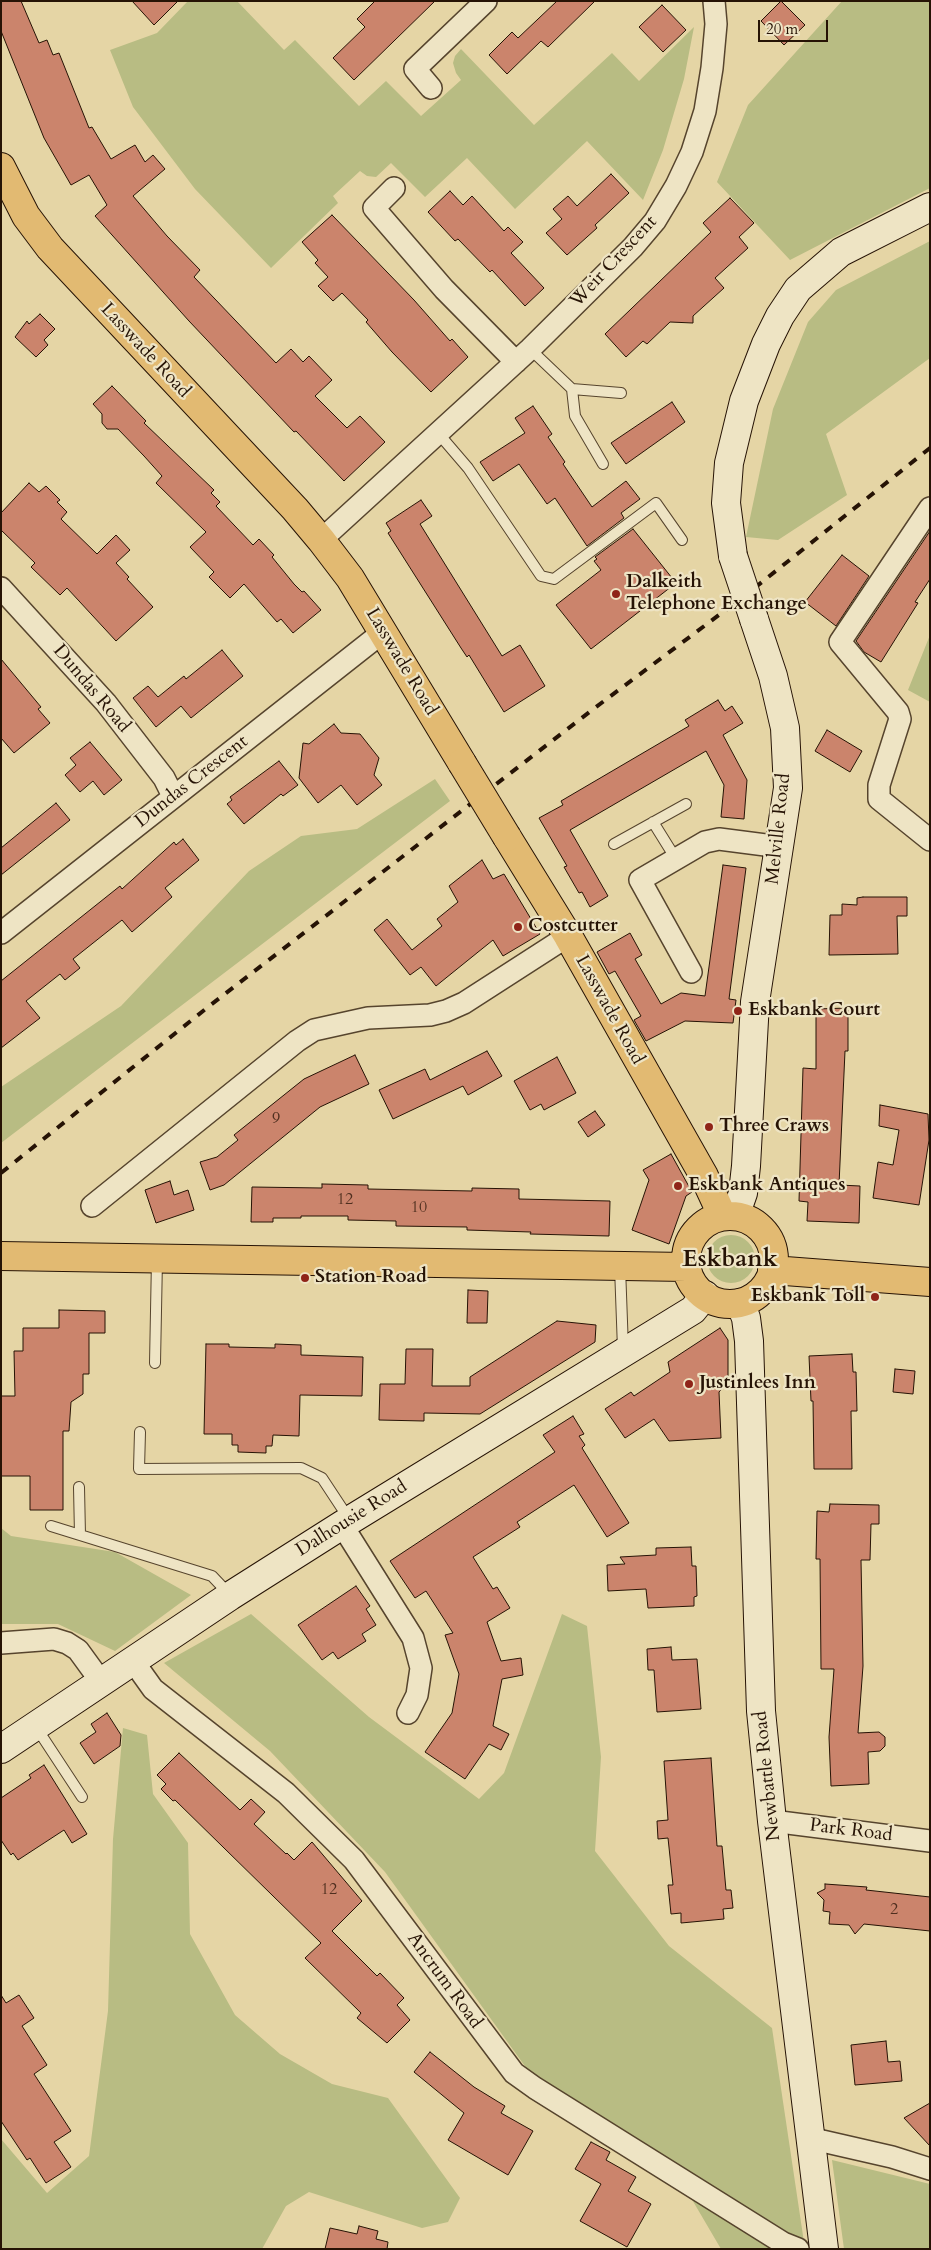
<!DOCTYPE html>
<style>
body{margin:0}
#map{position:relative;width:931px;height:2250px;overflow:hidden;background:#e5d5a5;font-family:Cardo,serif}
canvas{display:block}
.frame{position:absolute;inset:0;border:2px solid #261305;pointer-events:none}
.scale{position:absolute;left:758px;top:20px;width:70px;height:22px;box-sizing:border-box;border:2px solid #261305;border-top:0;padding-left:6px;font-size:15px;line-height:18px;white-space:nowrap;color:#261305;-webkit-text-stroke:4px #eee4c4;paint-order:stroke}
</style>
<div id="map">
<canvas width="931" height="2250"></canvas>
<div class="frame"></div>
<div class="scale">20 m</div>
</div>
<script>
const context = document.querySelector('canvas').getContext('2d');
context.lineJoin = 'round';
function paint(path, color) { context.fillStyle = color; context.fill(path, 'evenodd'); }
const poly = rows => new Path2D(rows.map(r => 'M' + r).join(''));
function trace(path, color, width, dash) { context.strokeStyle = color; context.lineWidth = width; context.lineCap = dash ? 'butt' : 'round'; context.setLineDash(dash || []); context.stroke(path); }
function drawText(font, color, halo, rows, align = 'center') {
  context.font = font + ' Cardo,serif'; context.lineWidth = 4.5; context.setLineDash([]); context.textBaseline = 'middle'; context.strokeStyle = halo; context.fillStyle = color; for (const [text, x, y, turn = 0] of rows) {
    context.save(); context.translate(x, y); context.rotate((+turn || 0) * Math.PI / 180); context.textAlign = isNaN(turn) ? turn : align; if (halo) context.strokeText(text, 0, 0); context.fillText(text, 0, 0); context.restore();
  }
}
paint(poly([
 [188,1,237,1,284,50,295,40,359,106,386,81,421,116,461,80,456,73,453,63,455,56,461,49,534,125,612,53,639,81,694,27,684,79,663,150,643,200,587,141,515,209,467,158,425,197,391,163,376,177,367,176,360,171,333,196,338,203,271,268,195,189,133,107,110,50,157,33],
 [842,1,930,1,930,188,790,260,717,182,748,105],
 [930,241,930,358,826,434,847,495,778,540,746,537,773,409,808,322,836,290],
 [930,635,930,702,908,690],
 [435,779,450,801,1,1143,1,1087,121,1006,249,871,301,836,357,829],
 '707 1259a24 24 0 1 1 48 0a24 24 0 1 1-48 0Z',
 [1,1528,11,1536,115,1552,191,1595,115,1651,58,1624,1,1624],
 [251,1614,369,1717,479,1799,504,1773,562,1614,587,1626,601,1757,595,1851,669,1946,772,2028,805,2249,721,2249,677,2174,527,2069,385,1872,270,1751,164,1663],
 [123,1728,147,1735,153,1794,188,1843,190,1934,235,2015,280,2054,332,2084,388,2098,460,2198,448,2222,422,2228,309,2192,286,2206,262,2249,1,2249,1,2139,47,2193,89,2156,108,2011,113,1839],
 [832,2160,930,2184,930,2249,844,2249]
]), '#b8bc83');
const building = poly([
 [1,1,21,1,39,43,47,40,53,55,59,53,89,128,92,127,111,159,135,145,145,162,153,155,165,169,133,196,167,236,200,270,194,277,276,363,291,349,303,362,309,356,332,380,315,396,347,428,360,416,385,442,344,481,296,431,294,432,189,321,95,216,107,205,89,175,71,185,44,138,1,31,1,1],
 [132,1,178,1,154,25,132,1],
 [375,1,435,1,354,80,333,58,365,27,357,19,375,1],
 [557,1,595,1,548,47,541,41,507,74,489,55,512,32,518,38,557,1],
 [781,1,805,25,784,45,761,21,781,1],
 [662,5,686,30,663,52,639,27,662,5],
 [611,174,629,193,595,225,597,228,567,255,546,233,562,219,553,209,568,196,577,206,611,174],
 [450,191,463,205,472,196,504,231,508,227,523,242,511,253,544,288,525,306,492,270,490,272,458,239,455,241,428,212,450,191],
 [730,198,754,223,739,237,748,248,715,278,724,288,693,316,693,323,670,322,647,344,643,341,626,357,605,334,711,232,703,223,730,198],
 [332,215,414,300,450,341,452,339,468,357,431,392,392,352,366,322,368,320,342,293,333,301,318,286,328,277,315,263,318,260,302,242,332,215],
 [40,314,55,329,44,340,48,345,36,357,15,337,27,321,29,324,40,314],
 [112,386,146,421,144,423,214,490,211,493,220,502,216,506,253,545,259,539,274,555,272,557,294,584,302,592,304,591,321,610,293,633,281,619,277,622,244,584,230,598,209,577,214,572,190,547,206,532,156,483,162,476,144,456,118,429,107,429,102,423,102,414,93,404,112,386],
 [672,402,685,422,626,464,611,443,672,402],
 [533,406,552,434,548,437,565,462,563,464,592,507,626,481,640,499,621,513,624,518,587,546,555,498,547,504,519,464,493,481,480,462,525,433,515,418,533,406],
 [29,483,39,492,46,486,60,500,57,502,67,512,61,519,97,554,116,535,130,550,116,563,129,577,127,579,153,607,116,641,67,588,60,595,31,567,35,563,1,530,1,513,29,483],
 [421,500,432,516,420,524,502,656,520,645,545,686,504,712,469,655,467,657,461,648,388,533,391,531,386,523,421,500],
 [633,529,676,583,591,649,556,605,601,570,594,561,597,559,595,557,633,529],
 [930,531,930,579,915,602,918,603,881,662,864,652,856,641,930,531],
 [842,555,869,576,836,626,805,602,842,555],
 [222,650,243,676,191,718,181,706,156,727,133,698,148,686,158,697,184,676,186,679,222,650],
 [1,659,41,707,38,709,50,723,14,753,1,738,1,659],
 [718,700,725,711,732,706,743,723,723,735,747,780,744,819,721,817,724,785,706,751,570,830,608,896,590,907,582,892,579,893,564,867,567,866,539,818,563,805,561,801,689,726,685,720,718,700],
 [334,724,341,733,360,734,379,758,374,775,382,785,357,805,341,785,318,803,299,778,303,743,309,744,334,724],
 [827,730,862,751,850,772,815,751,827,730],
 [90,742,122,780,104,795,93,781,80,792,65,775,76,765,70,758,90,742],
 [279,761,298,785,283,796,281,794,244,824,227,804,232,800,230,797,279,761],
 [56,803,70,820,1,875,1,848,56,803],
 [183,839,199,860,165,888,172,897,132,932,122,920,73,959,80,968,65,980,60,974,26,1001,40,1018,1,1048,1,981,120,886,122,889,174,842,176,845,183,839],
 [482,860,493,879,504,874,540,934,503,956,493,940,436,986,421,967,410,975,374,930,387,919,412,950,442,926,437,919,458,902,449,886,482,860],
 [723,865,746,868,729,999,736,1000,733,1023,685,1021,646,1041,634,1020,641,1016,615,971,609,974,597,952,630,933,642,955,635,959,661,1004,681,993,705,996,723,865],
 [863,897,907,897,907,916,897,916,898,954,829,955,830,915,842,915,842,904,857,905,857,898,863,897],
 [848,1008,848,1051,845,1051,839,1185,860,1186,859,1223,807,1221,808,1202,799,1201,803,1068,816,1069,816,1009,848,1008],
 [487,1051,502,1076,468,1095,463,1086,393,1119,379,1090,425,1069,430,1080,487,1051],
 [355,1055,369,1084,320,1107,224,1185,210,1190,200,1162,217,1157,238,1140,234,1135,304,1079,355,1055],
 [557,1057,576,1093,544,1110,541,1104,530,1110,514,1081,557,1057],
 [880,1105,928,1114,929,1140,919,1205,873,1198,878,1162,893,1165,899,1130,879,1126,880,1105],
 [595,1111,605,1125,588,1137,578,1122,595,1111],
 [671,1154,692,1192,686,1196,669,1244,632,1230,649,1180,643,1170,671,1154],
 [170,1181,174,1195,188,1190,194,1210,156,1223,145,1190,170,1181],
 [322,1184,368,1185,368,1189,472,1191,472,1188,519,1189,519,1199,610,1201,609,1236,530,1234,531,1232,467,1230,467,1227,396,1226,396,1221,348,1220,348,1216,301,1216,301,1218,273,1218,273,1222,251,1222,252,1187,322,1188,322,1184],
 [468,1290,488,1291,487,1323,467,1323,468,1290],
 [59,1310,105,1311,105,1333,89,1333,89,1374,83,1374,83,1394,71,1402,69,1431,63,1431,63,1510,30,1510,30,1476,1,1476,1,1396,15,1396,14,1351,23,1351,23,1328,59,1328,59,1310],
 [557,1321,596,1325,595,1342,480,1414,424,1413,424,1421,379,1420,380,1384,405,1384,406,1349,433,1349,432,1386,470,1386,470,1377,557,1321],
 [720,1328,728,1340,728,1382,719,1392,721,1438,669,1441,654,1419,625,1438,605,1409,631,1392,634,1396,670,1372,668,1362,720,1328],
 [206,1344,229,1344,229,1347,275,1348,275,1344,301,1345,301,1355,363,1357,362,1396,300,1395,299,1436,273,1435,272,1446,266,1446,266,1453,238,1452,238,1445,232,1445,232,1434,204,1434,206,1344],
 [852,1354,853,1372,856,1372,857,1411,851,1411,852,1469,814,1469,813,1401,811,1401,809,1356,852,1354],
 [895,1369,915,1371,913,1394,893,1392,895,1369],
 [573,1416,584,1434,579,1436,585,1445,582,1448,629,1523,607,1537,574,1485,517,1522,520,1527,473,1557,493,1589,497,1587,510,1608,487,1622,501,1661,521,1658,523,1675,502,1679,493,1726,509,1734,501,1750,489,1744,465,1779,425,1752,452,1713,459,1674,445,1635,453,1633,426,1591,415,1598,390,1561,555,1452,543,1435,573,1416],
 [830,1504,879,1505,879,1524,871,1524,870,1560,861,1560,863,1666,858,1733,879,1732,885,1737,885,1746,880,1751,868,1752,869,1784,831,1786,829,1737,834,1669,821,1669,820,1559,816,1559,817,1511,829,1512,830,1504],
 [691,1547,692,1566,696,1566,697,1596,694,1597,694,1606,648,1608,646,1589,608,1591,607,1565,625,1564,620,1557,656,1555,656,1548,691,1547],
 [356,1586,370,1606,366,1609,376,1625,362,1634,366,1641,338,1659,333,1652,322,1660,298,1625,356,1586],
 [671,1647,672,1660,697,1659,701,1709,657,1712,654,1670,648,1670,647,1649,671,1647],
 [107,1713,121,1735,120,1746,94,1764,80,1743,96,1732,91,1724,107,1713],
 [179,1753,240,1810,251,1799,265,1812,254,1824,286,1854,287,1853,294,1860,312,1842,362,1901,332,1931,377,1976,380,1973,404,1998,397,2005,410,2020,387,2043,357,2018,361,2013,305,1958,321,1943,175,1800,173,1801,161,1789,166,1784,157,1775,179,1753],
 [711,1758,717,1846,722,1846,726,1890,731,1890,733,1908,723,1909,724,1919,681,1923,681,1913,671,1914,668,1885,673,1885,668,1838,658,1839,657,1821,668,1820,664,1761,711,1758],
 [44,1765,87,1834,72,1843,64,1830,18,1860,13,1853,11,1855,1,1840,1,1798,31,1778,29,1775,44,1765],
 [825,1884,867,1887,866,1890,930,1897,930,1931,864,1924,855,1934,849,1925,829,1924,830,1912,823,1911,824,1900,817,1893,825,1889,825,1884],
 [1,1995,6,2003,19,1995,34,2018,22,2026,47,2065,34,2074,71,2131,54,2142,71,2167,46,2183,30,2158,27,2160,1,2121,1,1995],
 [886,2041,888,2062,900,2061,902,2081,855,2085,851,2045,886,2041],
 [430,2052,474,2087,505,2106,501,2113,533,2131,508,2175,448,2140,464,2113,414,2072,430,2052],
 [930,2103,930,2146,904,2118,930,2103],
 [591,2142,610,2152,606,2160,636,2177,628,2191,651,2204,627,2247,580,2221,601,2184,575,2169,591,2142],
 [359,2226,378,2231,376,2239,388,2242,387,2249,325,2249,330,2228,357,2234,359,2226]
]);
paint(building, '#cb846c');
trace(building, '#261305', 1);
const service = poly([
 [530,349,572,389,575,416,603,464],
 [572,389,621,393],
 [438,433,468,468,541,576,554,579,656,503,682,540],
 [653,822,676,859],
 [614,844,686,804],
 [620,1267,623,1349],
 [155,1363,157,1259],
 [140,1432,139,1469,301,1468,322,1478,349,1519],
 [79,1487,80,1535],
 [51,1526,212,1576,230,1595],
 [36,1727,82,1797]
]);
const minor = poly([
 [431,88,415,69,486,1],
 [394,188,374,208,444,289,516,362],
 [930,508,840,642,898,712,900,719,879,785,879,799,930,840],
 [321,540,530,349,633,247,655,221,676,186,692,152,705,111,712,68,716,24,714,1],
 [1,588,106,703,164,778,173,796],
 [1,933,383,632],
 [691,972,640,880,705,842,719,839,781,847],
 [92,1206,297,1041,314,1030,368,1018,430,1015,446,1011,464,1003,568,936],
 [342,1525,413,1638,421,1668,417,1695,408,1713],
 [1,1643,54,1639,67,1643,78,1650,102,1683],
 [133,1661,153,1689,286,1793,354,1860,514,2073,535,2088,783,2243,798,2249],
 [772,1821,930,1841],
 [809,2138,892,2157,930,2169]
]);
const secondary = poly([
 [733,556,726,503,729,463,744,401,766,344,780,316,798,289,841,252,930,207],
 [735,1216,743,1193,746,1166,755,1002,788,788,785,728,773,676,754,619],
 [740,1303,746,1318,749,1341,761,1711,772,1821,824,2249],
 [1,1749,230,1596,342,1525,693,1310,705,1295]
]);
const primary = poly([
 [1,167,26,216,50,248,295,509,321,540,350,578,462,763],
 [507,837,568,936,704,1176,722,1215],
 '686 1260a44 44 0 1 1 88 0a44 44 0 1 1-88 0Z',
 [1,1256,686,1267],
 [772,1270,930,1282]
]);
trace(service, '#56442d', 12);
trace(minor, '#56442d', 24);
trace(secondary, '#261305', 30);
trace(primary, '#261305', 30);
trace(service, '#eee4c4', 10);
trace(minor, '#eee4c4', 21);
trace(secondary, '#eee4c4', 28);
trace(primary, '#e2ba72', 28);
trace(poly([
 [1,1173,208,1007,592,710,747,594,930,448]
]), '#261305', 4, [9, 9]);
const secondaryBridge = poly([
 [733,556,754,619]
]);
const primaryBridge = poly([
 [462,763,507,837]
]);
trace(secondaryBridge, '#261305', 30, []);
trace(primaryBridge, '#261305', 30, []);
trace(secondaryBridge, '#eee4c4', 28);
trace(primaryBridge, '#e2ba72', 28);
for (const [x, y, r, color] of [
 [616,594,5,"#8f2418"],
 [518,927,5,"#8f2418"],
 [738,1011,5,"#8f2418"],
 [709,1127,5,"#8f2418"],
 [678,1186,5,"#8f2418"],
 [305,1278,5,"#8f2418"],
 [875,1297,5,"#8f2418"],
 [689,1384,5,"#8f2418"]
]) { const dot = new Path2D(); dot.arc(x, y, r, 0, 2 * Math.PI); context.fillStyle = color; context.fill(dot); trace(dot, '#eee4c4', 2); }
drawText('16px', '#4f2f1f', null, [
 ["9",276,1119],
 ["12",345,1200],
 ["10",419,1208],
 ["12",329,1890],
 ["2",894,1910]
]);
drawText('19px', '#261305', '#eee4c4', [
 ["Weir Crescent",614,262,-47],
 ["Lasswade Road",145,351,47],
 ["Lasswade Road",401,662,59],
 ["Dundas Road",91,689,50],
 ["Dundas Crescent",192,782,-38],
 ["Melville Road",779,829,-84],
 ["Lasswade Road",609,1010,61],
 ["Dalhousie Road",352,1519,-32],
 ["Newbattle Road",768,1776,-96],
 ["Park Road",851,1831,7],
 ["Ancrum Road",444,1981,54]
]);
drawText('bold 19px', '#261305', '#eee4c4', [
 ["Dalkeith",626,583],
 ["Telephone Exchange",626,605],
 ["Costcutter",528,927],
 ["Eskbank Court",748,1011],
 ["Three Craws",719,1127],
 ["Eskbank Antiques",688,1186],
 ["Station Road",315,1278],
 ["Eskbank Toll",865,1297,"right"],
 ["Justinlees Inn",699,1384]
], 'left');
drawText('bold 24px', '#261305', '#eee4c4', [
 ["Eskbank",730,1260]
]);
</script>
